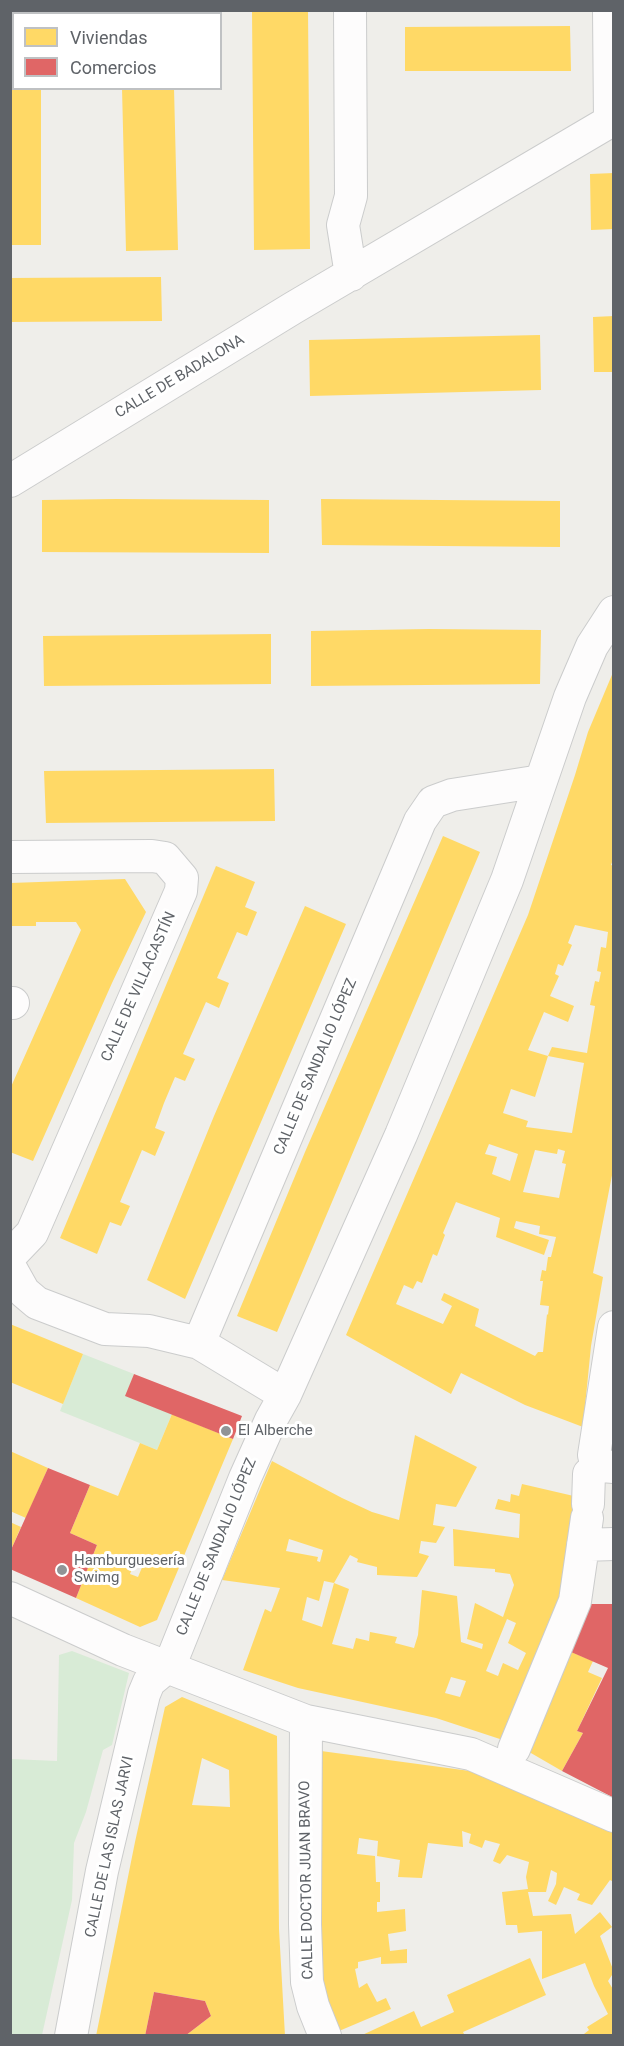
<!DOCTYPE html>
<meta charset="utf-8">
<style>
body{margin:0}
#map{position:relative;width:624px;height:2046px;overflow:hidden;background:#efeeea;font-family:Roboto,sans-serif}
canvas{display:block}
.frame{position:absolute;inset:0;border:12px solid #5f6368;pointer-events:none}
.legend{position:absolute;left:12px;top:12px;width:210px;height:78px;box-sizing:border-box;background:#fff;border:2px solid #bfc1c3;margin:0;padding:8px 10px;list-style:none;font-size:18px;color:#5f6368}
.legend li{display:flex;align-items:center;gap:12px;height:30px}
.legend b{width:30px;border:2px solid #bfc1c3}
</style>
<div id="map">
<canvas width="624" height="2046"></canvas>
<div class="frame"></div>
<ul class="legend">
<li><b style="height:16px;background:#ffd966"></b>Viviendas</li>
<li><b style="height:16px;background:#e06666"></b>Comercios</li>
</ul>
</div>
<script>
const context = document.querySelector('canvas').getContext('2d');
context.lineJoin = 'round';
function paint(path, color) { context.fillStyle = color; context.fill(path, 'evenodd'); }
const poly = rows => new Path2D(rows.map(r => 'M' + r).join(''));
function trace(path, color, width, dash) { context.strokeStyle = color; context.lineWidth = width; context.lineCap = dash ? 'butt' : 'round'; context.setLineDash(dash || []); context.stroke(path); }
function drawText(font, color, halo, rows, align = 'center') {
  context.font = font + ' Roboto,sans-serif'; context.lineWidth = 6; context.setLineDash([]); context.textBaseline = 'middle'; context.strokeStyle = halo; context.fillStyle = color; for (const [text, x, y, turn = 0] of rows) {
    context.save(); context.translate(x, y); context.rotate((+turn || 0) * Math.PI / 180); context.textAlign = isNaN(turn) ? turn : align; if (halo) context.strokeText(text, 0, 0); context.fillText(text, 0, 0); context.restore();
  }
}
paint(poly([
 [83,1354,134,1374,126,1396,172,1414,157,1450,60,1411],
 [72,1651,129,1673,112,1745,103,1750,86,1812,74,1843,72,1900,42,2035,11,2035,11,1759,57,1761,59,1655]
]), '#d8ebd6');
paint(poly([
 [10,10,41,10,41,14,14,14,14,88,41,88,41,245,10,245],
 [121,10,172,10,173,14,121,14],
 [252,10,308,10,310,249,254,250],
 [570,26,571,71,405,71,405,27],
 [122,88,174,88,178,250,126,251],
 [614,173,614,229,591,230,590,174],
 [161,277,162,321,10,322,10,278],
 [614,316,614,372,594,372,593,317],
 [540,335,541,390,310,396,309,340],
 [116,499,269,500,269,553,42,552,42,500],
 [321,499,560,501,560,547,322,545],
 [429,629,541,630,540,684,311,686,311,631],
 [271,634,271,684,44,686,43,636],
 [614,670,614,857,611,865,614,866,614,1165,593,1273,603,1277,591,1346,583,1427,525,1405,461,1373,451,1394,346,1335,528,915,575,775,588,732],
 [575,925,608,932,606,948,601,947,597,971,601,972,599,982,595,981,590,1005,595,1006,587,1053,552,1047,548,1056,584,1063,572,1133,526,1127,528,1121,503,1113,511,1089,535,1097,548,1056,528,1050,544,1012,568,1022,574,1006,550,996,559,976,555,974,558,964,563,966,572,945,568,943],
 [489,1144,518,1154,510,1181,492,1174,497,1157,485,1154],
 [558,1149,565,1151,562,1163,566,1164,559,1198,523,1192,535,1150,557,1154],
 [456,1202,500,1218,496,1237,544,1255,549,1240,514,1228,516,1221,540,1226,539,1234,556,1237,551,1257,548,1257,546,1271,542,1270,540,1281,543,1281,540,1305,549,1306,548,1315,547,1314,543,1352,538,1352,535,1356,475,1326,479,1309,444,1293,441,1300,452,1306,443,1324,396,1304,404,1285,413,1289,417,1281,422,1283,433,1254,437,1256,445,1235,443,1233],
 [274,769,275,821,46,823,44,771],
 [443,836,480,852,277,1332,237,1316,305,1152],
 [216,866,255,882,245,907,257,912,247,936,237,932,217,978,229,983,219,1008,206,1002,183,1054,195,1059,185,1081,175,1077,164,1103,155,1128,165,1132,155,1156,142,1150,120,1202,130,1206,121,1226,110,1222,97,1254,60,1238],
 [125,879,146,912,112,983,33,1161,10,1152,10,1089,81,930,76,922,36,922,36,926,10,926,10,883],
 [305,906,346,924,185,1299,147,1280,214,1116],
 [10,1324,83,1354,63,1404,10,1382],
 [172,1414,233,1439,157,1620,140,1627,76,1598,97,1545,70,1533,90,1485,118,1496,140,1443,157,1450],
 [135,1561,143,1565,138,1577,130,1574],
 [415,1435,477,1467,456,1507,436,1504,433,1525,445,1527,436,1543,421,1541,419,1553,429,1556,417,1577,377,1575,377,1567,357,1562,358,1559,350,1555,334,1583,324,1581,319,1601,307,1597,302,1620,322,1627,334,1583,349,1589,332,1644,353,1649,356,1638,369,1641,370,1632,397,1637,395,1643,414,1648,418,1635,422,1590,457,1596,461,1642,482,1649,483,1644,467,1639,475,1603,503,1617,514,1585,510,1574,495,1572,495,1569,454,1566,453,1529,519,1538,520,1514,495,1509,498,1499,510,1502,511,1494,519,1496,522,1484,578,1497,565,1588,509,1742,436,1718,298,1688,243,1670,265,1609,271,1612,280,1588,222,1580,272,1461,342,1498,372,1512,399,1520],
 [289,1539,323,1550,320,1562,317,1561,318,1557,286,1551],
 [507,1619,516,1623,508,1643,526,1653,518,1670,503,1663,498,1676,486,1671],
 [451,1677,466,1681,460,1697,445,1693],
 [10,1451,48,1468,26,1518,10,1511],
 [10,1522,21,1527,10,1552],
 [564,1649,593,1661,588,1672,602,1678,577,1731,583,1733,562,1771,524,1749],
 [182,1697,277,1736,279,1929,285,2036,185,2036,211,2016,205,2001,154,1992,145,2036,96,2036,135,1842,165,1707],
 [202,1758,229,1770,230,1807,192,1805],
 [321,1751,470,1771,614,1829,614,1882,610,1880,592,1905,577,1900,580,1894,564,1887,556,1905,548,1901,556,1884,557,1873,551,1870,546,1892,528,1892,533,1916,571,1914,575,1934,600,1912,612,1927,600,1936,614,1972,608,1981,614,1991,614,2036,584,2034,589,2030,587,2027,608,2014,594,1986,585,1963,542,1979,542,1931,518,1933,517,1925,506,1925,502,1892,528,1889,526,1877,529,1862,507,1855,500,1864,493,1861,500,1844,485,1840,482,1848,469,1843,471,1834,462,1831,463,1847,428,1843,422,1878,398,1877,400,1860,377,1856,378,1841,359,1838,357,1854,375,1856,376,1882,380,1882,380,1902,377,1902,377,1912,405,1909,406,1931,388,1934,390,1951,407,1949,407,1963,381,1964,381,1957,358,1962,358,1968,355,1969,359,1988,367,1983,377,2002,386,1998,391,2009,339,2031,322,1994,320,1958],
 [530,1958,546,1995,463,2032,465,2036,360,2036,414,2011,421,2027,454,2012,447,1995]
]), '#ffd966');
paint(poly([
 [134,1374,242,1416,233,1439,125,1396],
 [48,1468,90,1485,70,1533,97,1545,76,1598,10,1569,10,1552],
 [584,1604,614,1604,614,1798,562,1771,583,1733,577,1731,608,1668,564,1649],
 [154,1992,205,2001,211,2016,185,2036,145,2036]
]), '#e06666');
const minor = poly([
 [350,10,351,196,343,225,351,275],
 [609,10,610,121],
 [10,481,293,308,614,119],
 [10,857,152,856,165,858,182,878,181,891,32,1233,10,1256],
 [10,1003,13,1003],
 [10,1267,24,1292,37,1303,105,1329,149,1331,199,1343],
 [614,1327,594,1455,596,1463,601,1466,614,1467],
 [285,1395,199,1343,420,821,433,802,452,795,541,781],
 [588,1504,589,1474],
 [583,1545,614,1544],
 [10,1598,123,1650,306,1721,471,1754,614,1816],
 [306,1721,305,1924,307,1982,313,2006,325,2036],
 [514,1749,575,1601,587,1518],
 [71,2036,102,1871,144,1694,149,1682,167,1667,172,1660,245,1478,271,1420,285,1395,401,1135,507,880,570,697,592,646,614,612]
]);
trace(minor, '#cbcccc', 34);
trace(minor, '#fdfcfc', 32);
for (const [x, y, r, color] of [
 [226,1431,6,"#919496"],
 [62,1570,6,"#919496"]
]) { const dot = new Path2D(); dot.arc(x, y, r, 0, 2 * Math.PI); context.fillStyle = color; context.fill(dot); trace(dot, '#fff', 2); }
drawText('15px', '#5f6368', '#fff', [
 ["CALLE DE BADALONA",180,377,-31],
 ["CALLE DE VILLACASTÍN",139,987,-66],
 ["CALLE DE SANDALIO LÓPEZ",316,1067,-67],
 ["CALLE DE SANDALIO LÓPEZ",217,1547,-68],
 ["CALLE DE LAS ISLAS JARVI",110,1847,-78],
 ["CALLE DOCTOR JUAN BRAVO",307,1880,-91]
]);
drawText('15px', '#5f6368', '#fff', [
 ["El Alberche",238,1431],
 ["Hamburguesería",74,1561],
 ["Swimg",74,1578]
], 'left');
</script>
